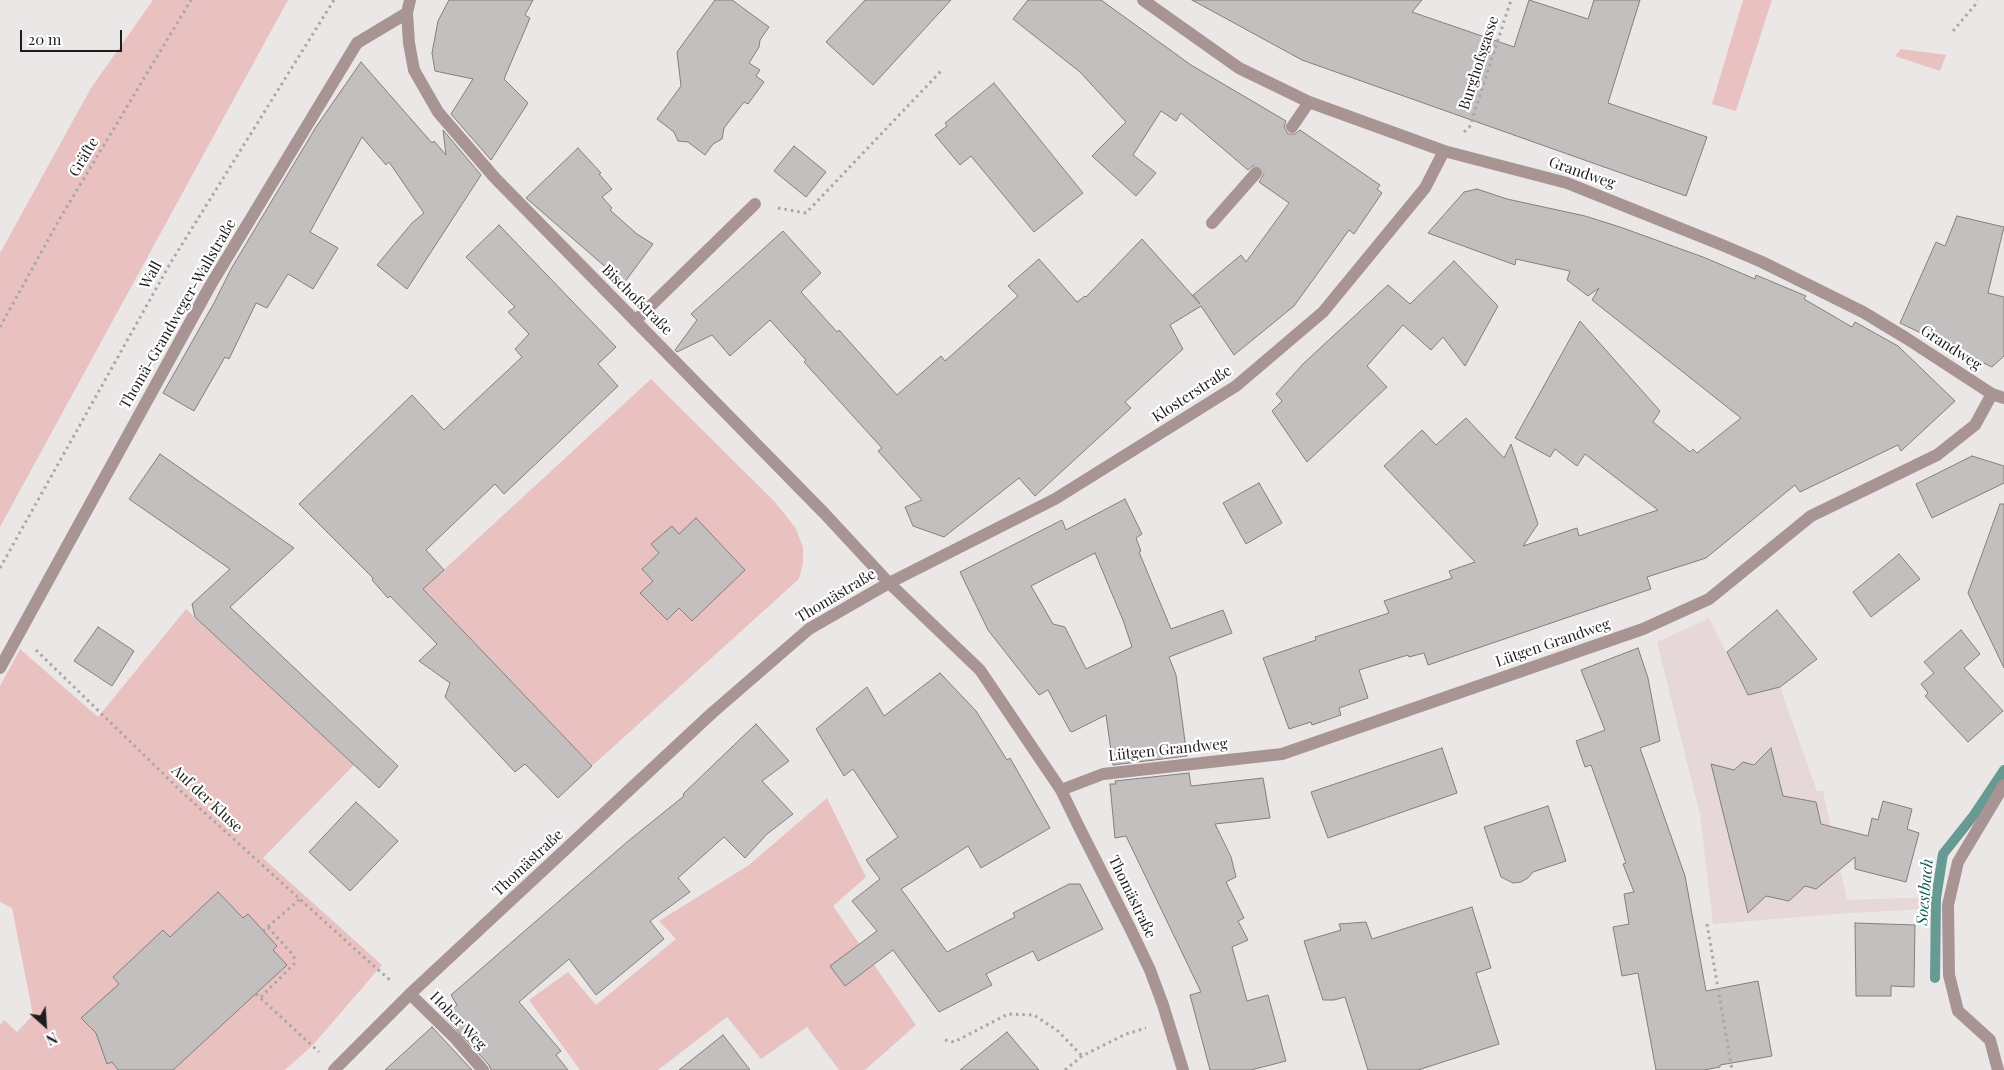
<!DOCTYPE html>
<meta charset="utf-8">
<style>
body{margin:0}
#map{position:relative;width:2004px;height:1070px;overflow:hidden;background:#ece7e7;font-family:"Playfair Display",serif}
canvas{display:block}
.north{position:absolute;left:20px;top:1000px;width:50px;height:50px;-webkit-text-stroke:4px #fff;paint-order:stroke;rotate:154deg;font-size:14px;font-weight:700;line-height:20px;text-align:center;color:#1e1c1c}
.north::after{content:'';display:block;margin:auto;width:18px;height:22px;background:#1e1c1c;clip-path:polygon(50% 0,100% 100%,50% 72%,0 100%)}
.scale{position:absolute;left:20px;top:30px;width:102px;height:22px;box-sizing:border-box;border:2px solid #1e1c1c;border-top:0;padding-left:6px;font-size:15px;line-height:18px;white-space:nowrap;color:#1e1c1c;-webkit-text-stroke:4px #fff;paint-order:stroke}
</style>
<div id="map">
<canvas width="2004" height="1070"></canvas>
<div class="north">N</div>
<div class="scale">20 m</div>
</div>
<script>
const context = document.querySelector('canvas').getContext('2d');
context.lineJoin = 'round';
function paint(path, color) { context.fillStyle = color; context.fill(path, 'evenodd'); }
const poly = rows => new Path2D(rows.map(r => 'M' + r).join(''));
function trace(path, color, width, dash) { context.strokeStyle = color; context.lineWidth = width; context.lineCap = dash ? 'butt' : 'round'; context.setLineDash(dash || []); context.stroke(path); }
function drawText(font, color, halo, rows, align = 'center') {
  context.font = font + ' "Playfair Display",serif'; context.lineWidth = 4.5; context.setLineDash([]); context.textBaseline = 'middle'; context.strokeStyle = halo; context.fillStyle = color; for (const [text, x, y, turn = 0] of rows) {
    context.save(); context.translate(x, y); context.rotate((+turn || 0) * Math.PI / 180); context.textAlign = isNaN(turn) ? turn : align; if (halo) context.strokeText(text, 0, 0); context.fillText(text, 0, 0); context.restore();
  }
}
paint(poly([
 [1709,618,1748,695,1780,687,1817,791,1823,791,1847,900,1932,897,1932,909,1849,913,1713,924,1700,815,1657,642]
]), '#e6d8d8');
paint(poly([
 [153,0,288,0,0,527,0,253,91,88],
 [1743,0,1772,0,1736,111,1712,104],
 [1901,49,1946,55,1940,71,1895,56],
 [651,379,774,501,795,527,803,547,803,564,799,579,592,766,423,589],
 [186,609,354,765,263,858,382,965,312,1046,285,1070,0,1070,0,1025,4,1020,17,1032,33,1015,12,908,0,902,0,686,20,649,98,717],
 [827,798,866,877,833,906,916,1025,865,1070,839,1070,807,1027,761,1059,727,1017,658,1070,580,1070,529,1000,568,972,596,1005,676,939,659,921,749,865]
]), '#eac1c1');
trace(poly([
 [1935,978,1936,898,1943,854,1974,815,2004,770]
]), '#669a93', 10);
const building = poly([
 [449,0,533,0,525,15,530,18,504,79,528,103,491,160,451,114,473,79,435,71,432,53,438,21,449,0],
 [715,0,732,0,769,27,760,40,759,47,749,63,760,70,756,76,764,82,748,104,744,102,724,128,722,139,713,144,705,155,688,142,678,141,674,132,657,119,681,86,677,52,715,0],
 [865,0,951,0,873,85,826,42,865,0],
 [1028,0,1101,0,1191,65,1286,121,1284,127,1288,134,1295,134,1300,130,1380,185,1377,189,1382,193,1354,234,1349,230,1294,306,1234,355,1201,306,1170,325,1183,349,1125,402,1131,408,1035,496,1019,478,944,537,913,526,905,507,922,500,878,451,882,448,804,362,806,360,770,320,730,356,712,335,677,352,675,350,697,320,691,314,783,231,821,273,801,292,837,332,839,330,897,395,941,356,945,361,1018,296,1008,286,1039,259,1077,302,1085,296,1086,297,1142,239,1200,304,1193,295,1241,255,1246,262,1289,203,1259,182,1264,174,1262,167,1254,165,1248,170,1181,113,1176,121,1161,111,1133,155,1156,173,1136,196,1092,156,1126,122,1080,72,1013,19,1028,0],
 [1192,0,1422,0,1412,12,1514,47,1529,0,1588,19,1594,0,1640,0,1608,103,1707,137,1686,196,1302,60,1192,0],
 [361,62,432,143,434,141,446,155,443,130,481,175,407,289,377,265,412,223,424,213,389,162,386,165,362,137,310,232,338,248,313,289,288,274,267,308,256,303,229,359,225,357,194,411,163,393,214,303,231,269,316,127,361,62],
 [994,83,1083,193,1034,232,971,156,960,165,935,135,947,126,945,123,994,83],
 [794,146,826,172,806,197,774,171,794,146],
 [578,148,601,173,599,174,612,189,602,197,612,208,610,210,637,234,653,244,624,283,526,198,578,148],
 [1477,189,1507,199,1585,216,1620,227,1703,257,1755,279,1756,275,1806,296,1804,299,1852,327,1855,322,1898,346,1955,401,1901,451,1898,445,1800,492,1795,485,1706,558,1647,577,1651,589,1428,665,1424,653,1409,657,1408,655,1359,670,1368,698,1339,708,1341,715,1312,725,1311,722,1289,729,1263,658,1316,640,1315,637,1389,613,1384,601,1452,578,1449,571,1475,562,1384,466,1422,430,1436,445,1466,418,1504,458,1511,444,1538,524,1523,546,1577,528,1579,536,1658,510,1585,454,1577,466,1555,449,1550,457,1515,438,1580,321,1660,411,1653,422,1690,452,1693,449,1697,453,1741,418,1592,300,1599,288,1588,296,1567,280,1570,271,1516,259,1515,265,1428,233,1464,192,1477,189],
 [1957,216,2004,227,1988,293,2004,297,2004,356,1992,367,1900,323,1936,242,1945,246,1957,216],
 [499,225,616,347,598,364,618,386,504,494,495,484,426,550,444,570,423,589,592,766,558,798,525,764,515,772,445,697,450,683,419,661,437,644,390,596,388,598,372,580,373,578,299,504,412,395,444,430,522,357,515,349,529,334,508,312,515,307,466,257,499,225],
 [1454,261,1498,306,1465,366,1443,337,1431,350,1403,325,1367,366,1387,387,1307,462,1272,411,1282,401,1276,394,1303,364,1388,285,1410,304,1454,261],
 [160,454,294,548,230,607,398,766,379,788,195,617,192,604,230,569,129,499,160,454],
 [1972,456,2004,466,2004,483,1932,518,1916,484,1972,456],
 [1259,483,1282,523,1246,544,1223,503,1259,483],
 [1125,499,1142,534,1136,538,1141,551,1139,552,1171,629,1223,610,1232,633,1169,657,1176,675,1187,756,1113,765,1106,715,1072,732,1070,731,1048,690,1039,695,988,630,960,572,1062,520,1066,530,1125,499],
 [1095,553,1123,620,1132,647,1086,669,1065,627,1053,624,1031,586,1095,553],
 [2000,504,2004,504,2004,668,1968,593,2000,504],
 [696,518,745,570,692,621,679,608,667,620,640,593,653,581,642,569,659,553,651,544,672,526,679,534,696,518],
 [1899,554,1920,579,1871,617,1853,592,1899,554],
 [1777,610,1817,659,1780,687,1748,695,1727,652,1777,610],
 [98,627,134,651,112,686,74,661,98,627],
 [1961,630,1980,654,1964,668,2003,711,1968,742,1925,696,1928,693,1921,684,1934,673,1924,662,1961,630],
 [1638,648,1648,678,1660,741,1640,748,1685,876,1706,991,1758,981,1772,1056,1720,1065,1720,1067,1704,1070,1656,1070,1638,973,1622,976,1613,927,1629,924,1624,894,1634,892,1623,864,1626,863,1591,765,1585,767,1576,741,1605,730,1581,670,1638,648],
 [940,673,976,711,1007,760,1010,758,1050,828,981,868,968,846,901,889,947,952,1015,917,1013,913,1069,884,1080,884,1103,929,1038,961,1033,951,986,974,992,985,939,1012,893,950,845,986,830,966,877,931,852,901,880,879,866,860,898,837,853,769,844,776,816,729,867,687,884,716,940,673],
 [756,724,789,761,762,781,793,814,767,834,745,858,724,837,678,878,690,892,650,921,664,939,596,995,569,959,519,1002,561,1051,556,1055,568,1070,491,1070,489,1065,444,1016,457,1005,451,995,627,842,684,796,683,794,756,724],
 [1442,748,1457,793,1328,838,1311,792,1442,748],
 [1771,748,1783,796,1816,802,1821,824,1868,836,1872,818,1878,820,1883,801,1912,809,1907,829,1919,833,1906,882,1855,869,1855,857,1816,889,1805,886,1789,901,1766,896,1748,913,1711,764,1734,770,1743,762,1754,765,1771,748],
 [1189,773,1191,786,1263,778,1270,818,1215,824,1231,857,1236,877,1226,882,1244,918,1238,921,1248,940,1232,947,1247,1001,1268,995,1286,1061,1251,1070,1210,1070,1190,995,1201,992,1126,836,1115,838,1110,784,1116,784,1115,781,1189,773],
 [356,802,398,841,350,891,309,852,356,802],
 [1548,806,1566,861,1533,872,1528,878,1521,882,1513,883,1501,877,1484,827,1548,806],
 [218,892,243,918,248,914,277,946,273,950,287,965,173,1070,118,1070,112,1062,107,1064,96,1033,81,1018,119,984,113,977,163,930,170,937,218,892],
 [1472,907,1491,968,1476,973,1499,1044,1418,1070,1368,1070,1345,997,1334,1000,1323,1000,1304,941,1341,930,1339,924,1366,922,1372,939,1472,907],
 [1855,923,1915,925,1914,987,1891,986,1891,996,1856,996,1855,923],
 [432,1027,472,1070,385,1070,432,1027],
 [1007,1032,1039,1070,960,1070,1007,1032],
 [723,1035,750,1070,679,1070,723,1035]
]);
paint(building, '#c4bfbf');
trace(building, '#837f7f', 1);
trace(poly([
 [1256,173,1292,127]
]), '#c3bebe', 12, [12, 6]);
trace(poly([
 [1953,31,1975,5,1977,0],
 [1464,132,1470,126,1511,0],
 [778,208,806,213,942,70],
 [0,327,59,220,191,0],
 [0,568,171,262,334,0],
 [36,650,184,794,367,960,390,980],
 [1707,924,1732,1070],
 [263,931,300,899],
 [256,994,319,1052],
 [261,997,294,964,294,956,268,927],
 [945,1040,954,1042,1008,1014,1034,1015,1058,1031,1082,1056],
 [1065,1070,1082,1056,1126,1034,1146,1028]
]), '#aaa6a6', 3, [2.5, 4]);
trace(poly([
 [410,0,407,13,409,43,414,70,438,112,495,178,824,513,889,583,980,670,1061,790,1079,827,1131,930,1150,970,1163,1005,1183,1070],
 [1143,0,1239,68,1309,102,1444,151,1567,183,1722,245,1762,262,1863,312,1906,338,1992,394,2004,398],
 [1292,127,1309,102],
 [1212,223,1256,173],
 [635,321,755,204],
 [0,668,210,286,357,43,407,13],
 [1061,790,1103,774,1282,754,1643,629,1709,599,1811,516,1937,455,1975,425,1992,394],
 [410,994,455,1038,483,1070],
 [334,1070,410,994,712,713,809,629,889,583,1055,499,1236,386,1323,312,1425,188,1444,151],
 [1998,1070,1990,1040,1958,1011,1949,975,1948,905,1958,862,2004,785]
]), '#a99494', 12);
drawText('15px', '#1e1c1c', '#fff', [
 ["Burghofsgasse",1479,63,-72],
 ["Gräfte",84,157,-59],
 ["Grandweg",1582,173,19],
 ["Wall",151,275,-61],
 ["Bischofstraße",637,300,45],
 ["Thomä-Grandweger-Wallstraße",178,314,-60],
 ["Grandweg",1951,348,33],
 ["Klosterstraße",1192,394,-33],
 ["Thomästraße",836,596,-31],
 ["Lütgen Grandweg",1553,643,-19],
 ["Lütgen Grandweg",1168,750,-6],
 ["Auf der Kluse",207,799,43],
 ["Thomästraße",528,863,-43],
 ["Thomästraße",1132,897,64],
 ["Hoher Weg",458,1021,46]
]);
drawText('italic 16px', '#185f58', '#fff', [
 ["Soestbach",1925,892,-85]
]);
</script>
